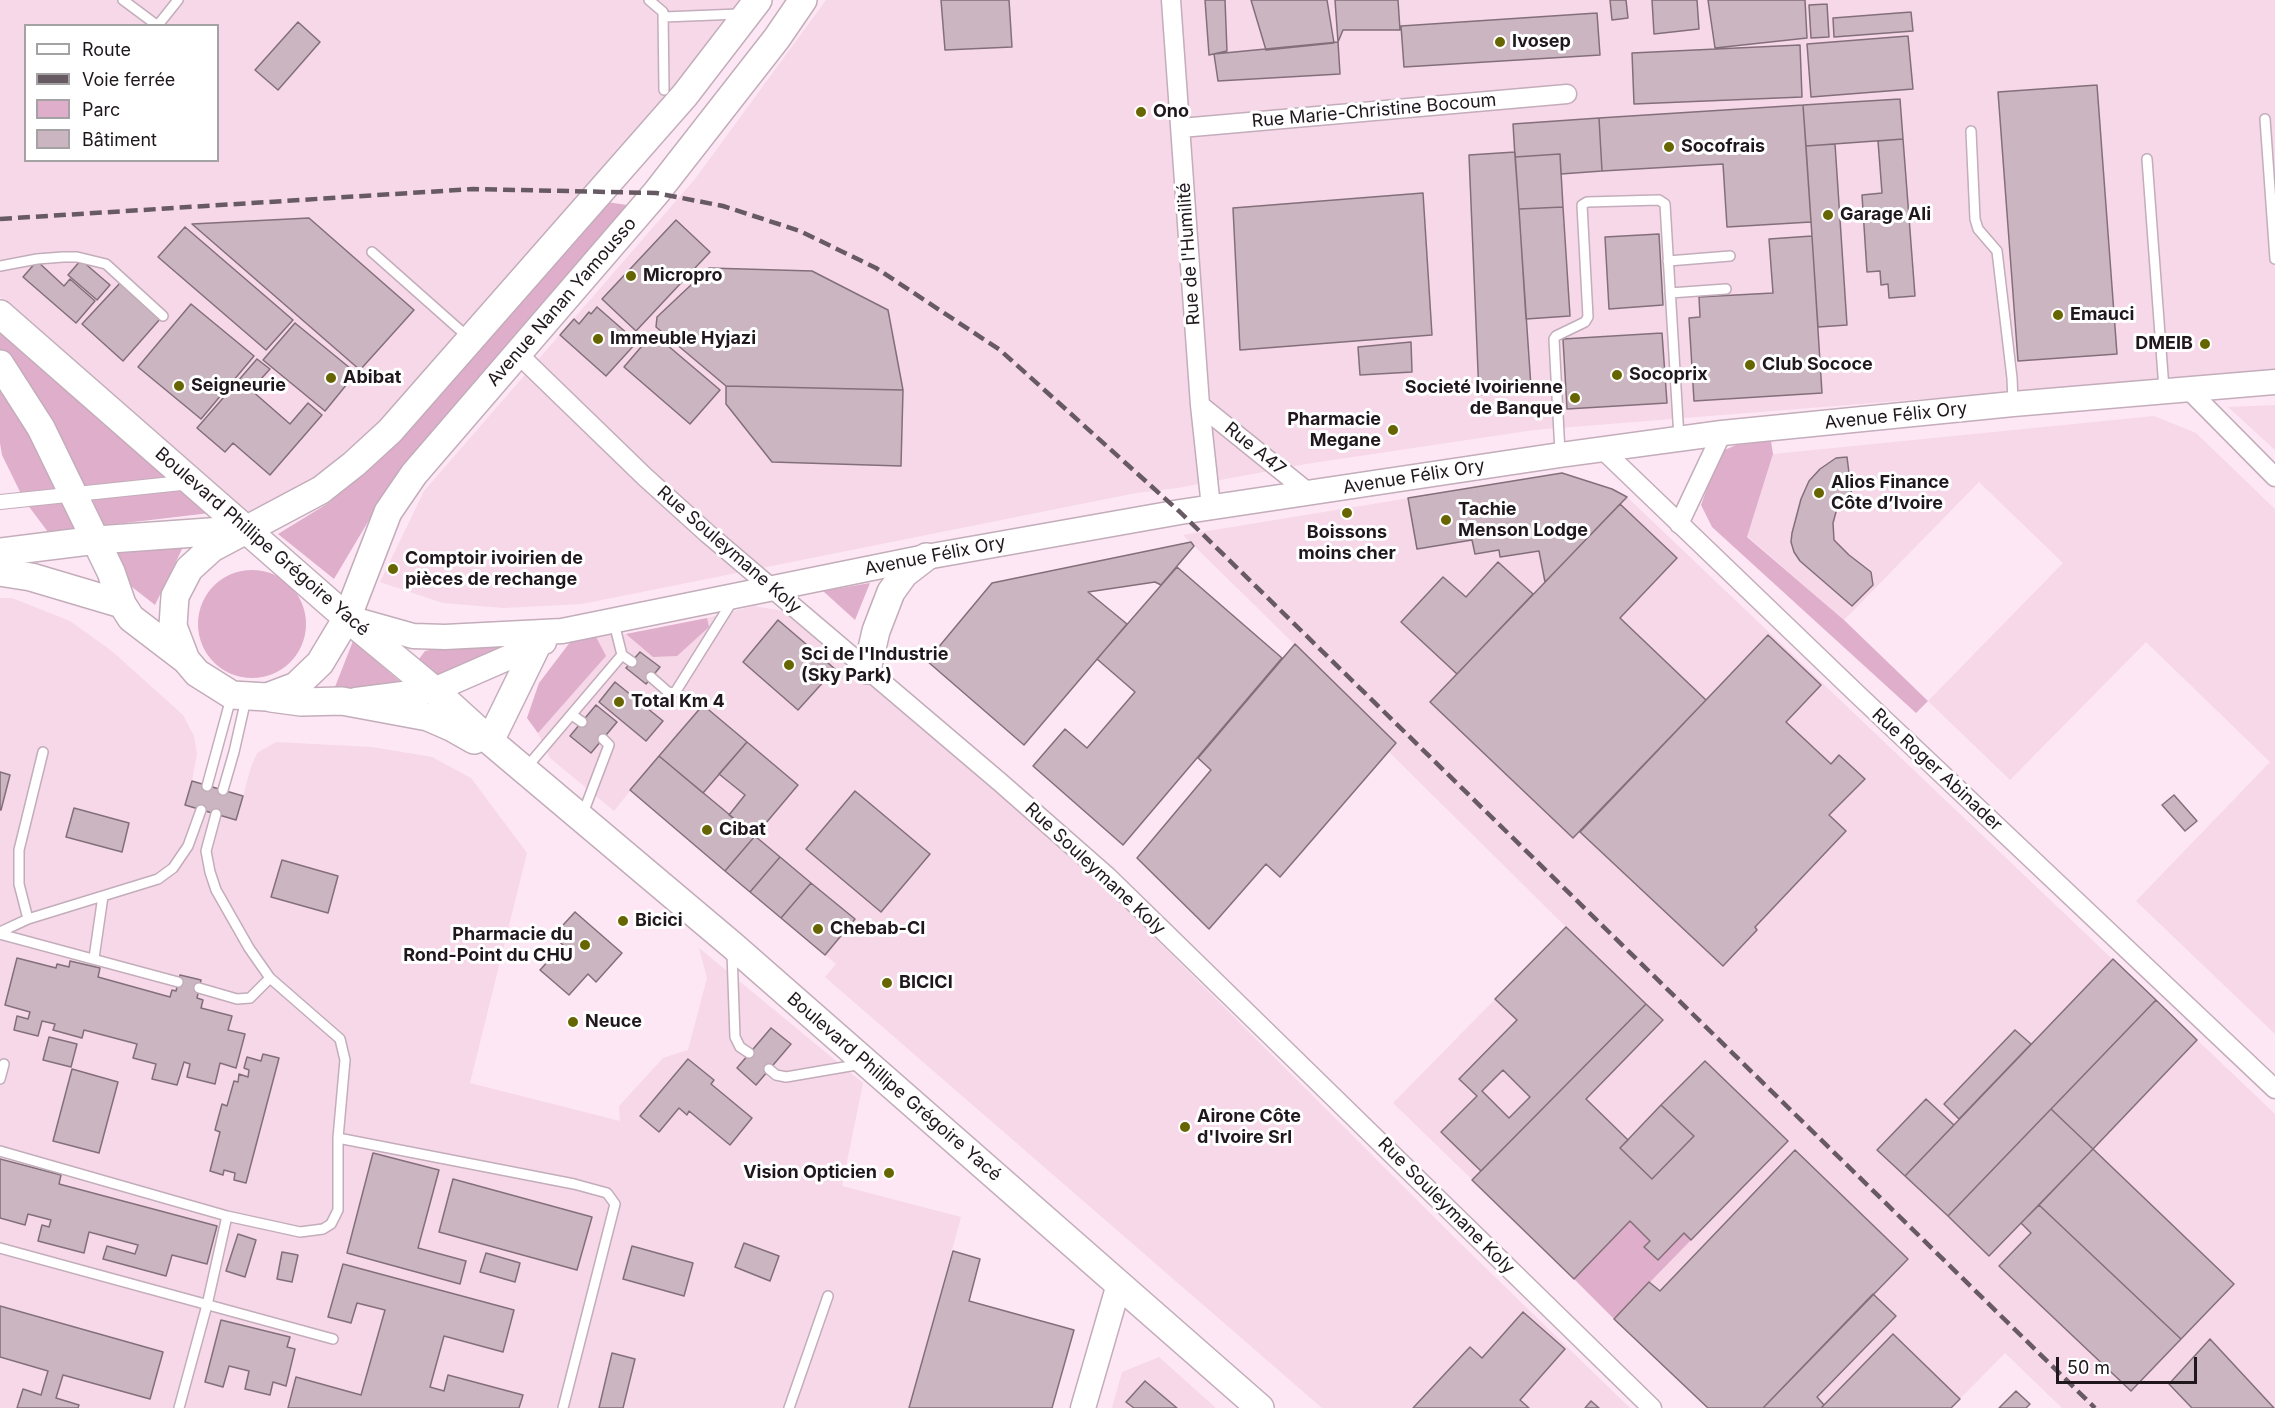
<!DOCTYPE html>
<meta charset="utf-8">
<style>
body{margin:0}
#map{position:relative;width:2275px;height:1408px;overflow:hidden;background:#fee7f4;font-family:Inter,sans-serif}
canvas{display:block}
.legend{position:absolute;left:24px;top:24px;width:195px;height:138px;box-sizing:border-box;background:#fff;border:2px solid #a5a2a4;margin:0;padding:8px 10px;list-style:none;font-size:18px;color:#1f171c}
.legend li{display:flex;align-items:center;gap:12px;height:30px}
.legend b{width:30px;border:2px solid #a5a2a4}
.scale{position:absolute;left:2056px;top:1357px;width:141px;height:27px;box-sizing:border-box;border:3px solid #1f171c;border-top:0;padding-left:8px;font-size:18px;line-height:21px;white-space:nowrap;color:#1f171c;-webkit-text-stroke:4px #fff;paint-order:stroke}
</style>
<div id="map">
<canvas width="2275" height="1408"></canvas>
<ul class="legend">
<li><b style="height:8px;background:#fff"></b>Route</li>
<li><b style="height:8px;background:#675a62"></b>Voie ferrée</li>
<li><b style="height:16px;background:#dfaecb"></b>Parc</li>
<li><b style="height:16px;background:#cbb5c1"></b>Bâtiment</li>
</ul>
<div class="scale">50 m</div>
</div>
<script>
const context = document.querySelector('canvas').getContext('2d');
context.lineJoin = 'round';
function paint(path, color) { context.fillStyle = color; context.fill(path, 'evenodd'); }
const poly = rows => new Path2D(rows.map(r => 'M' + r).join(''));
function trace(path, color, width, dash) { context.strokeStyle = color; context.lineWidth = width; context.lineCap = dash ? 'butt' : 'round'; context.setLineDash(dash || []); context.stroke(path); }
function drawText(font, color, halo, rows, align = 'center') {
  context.font = font + ' Inter,sans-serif'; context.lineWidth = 6; context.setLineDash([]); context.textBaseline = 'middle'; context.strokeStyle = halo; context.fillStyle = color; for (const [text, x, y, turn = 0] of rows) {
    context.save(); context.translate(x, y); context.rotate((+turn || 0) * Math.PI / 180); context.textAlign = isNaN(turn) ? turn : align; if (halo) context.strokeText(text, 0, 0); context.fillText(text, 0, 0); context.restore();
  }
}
paint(poly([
 [0,0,741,0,657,107,382,421,311,480,246,513,0,297],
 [26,26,218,26,218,160,26,160],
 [826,0,2275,0,2275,371,1534,430,1306,464,1178,488,1136,493,582,604,504,608,443,603,380,582,424,491,695,179],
 [2275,405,2275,450,2228,407],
 [2154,416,2196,433,2275,509,2275,1034,2136,901,2270,762,2146,642,2010,780,1928,701,2063,563,1979,482,1844,620,1747,536,1773,454],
 [1562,473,1612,489,1627,497,2275,1114,2275,1408,2062,1408,2005,1353,1951,1408,1708,1408,1393,1103,1566,927,1388,751,1395,743,1183,535],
 [0,598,12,598,70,621,113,652,183,715,194,736,197,754,192,781,243,796,251,767,257,753,276,742,372,747,432,757,471,778,527,853,470,1083,620,1121,619,1106,663,1058,688,1050,707,978,699,948,863,1083,842,1186,961,1217,909,1408,0,1408],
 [754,606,783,611,989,785,1109,892,1457,1240,1630,1408,1322,1408,825,977,836,964,630,791,614,811,550,758,538,733,527,718,539,683,595,635,626,634,707,618],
 [1159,1357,1216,1408,1112,1408,1122,1372]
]), '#f6d8e9');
paint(poly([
 [607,202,627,205,397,473,334,579,278,534,330,502,398,442],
 [0,328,210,513,48,532,24,500,2,455,0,443],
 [1771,441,1773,454,1747,537,1844,620,1928,701,1916,713,1712,527,1701,505,1720,452,1736,445],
 [183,547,155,605,109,569,109,554],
 '198 624a54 54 0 1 1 108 0a54 54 0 1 1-108 0Z',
 [870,583,855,620,823,591],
 [707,618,709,627,677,656,653,657,626,634],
 [510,634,514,641,441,677,419,659,425,651],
 [595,635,606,656,538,733,527,718,539,683,574,637],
 [353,641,404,685,333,692],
 [1630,1221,1650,1241,1644,1247,1658,1260,1684,1233,1691,1240,1614,1319,1574,1279]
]), '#dfaecb');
const building = poly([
 [941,0,1009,0,1012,47,945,50,941,0],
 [1205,0,1225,0,1227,51,1209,55,1205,0],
 [1251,0,1327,0,1334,43,1266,50,1251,0],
 [1335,0,1398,0,1400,30,1343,30,1338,42,1335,0],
 [1610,0,1626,0,1628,18,1612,20,1610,0],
 [1652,0,1697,0,1699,29,1654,34,1652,0],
 [1708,0,1805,0,1807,38,1715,48,1708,0],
 [1827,4,1829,37,1811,38,1809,5,1827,4],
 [1911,12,1913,31,1834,37,1833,18,1911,12],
 [1597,13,1600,55,1404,67,1401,26,1597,13],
 [298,22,320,42,278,90,255,70,298,22],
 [1908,36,1913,89,1811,97,1807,44,1908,36],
 [1338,42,1340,74,1218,81,1214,54,1338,42],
 [1800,45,1802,97,1634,104,1632,53,1800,45],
 [2097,85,2117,354,2018,361,1998,92,2097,85],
 [1900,99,1903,139,1806,146,1803,105,1900,99],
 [1803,105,1811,222,1727,227,1723,164,1602,171,1599,118,1803,105],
 [1599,118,1602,171,1561,174,1560,154,1515,157,1513,124,1599,118],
 [1903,139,1915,296,1889,298,1888,284,1881,285,1880,271,1867,272,1862,195,1882,193,1878,141,1903,139],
 [1835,144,1847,325,1818,327,1806,146,1835,144],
 [1515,152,1531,387,1479,395,1469,155,1515,152],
 [1560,154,1563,207,1519,209,1515,157,1560,154],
 [1423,193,1432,335,1240,350,1233,208,1423,193],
 [1563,207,1570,316,1526,319,1519,209,1563,207],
 [309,218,414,310,360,370,192,224,309,218],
 [676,220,710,252,636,331,602,299,676,220],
 [185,227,293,320,266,350,158,257,185,227],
 [1659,234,1663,305,1609,309,1605,237,1659,234],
 [1812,236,1822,393,1694,401,1689,318,1700,317,1699,297,1773,293,1769,239,1812,236],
 [81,260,110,285,97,300,68,275,81,260],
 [37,261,64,286,70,279,95,301,76,323,23,277,37,261],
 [709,268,812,271,888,310,903,390,726,386,656,327,657,317,709,268],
 [121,282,161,318,123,361,82,324,121,282],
 [191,304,254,356,201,419,138,367,191,304],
 [597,307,637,342,606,376,560,335,574,319,579,324,589,312,591,314,597,307],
 [295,323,356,373,325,411,263,360,295,323],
 [653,333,720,390,690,424,624,367,653,333],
 [1662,333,1667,403,1567,409,1563,339,1662,333],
 [1411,342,1412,372,1360,375,1358,347,1411,342],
 [257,359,270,369,251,390,290,424,308,403,322,415,270,475,233,443,225,452,197,428,257,359],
 [726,386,903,390,901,466,772,462,726,404,726,386],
 [1847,457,1852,497,1841,502,1836,512,1833,523,1834,540,1849,555,1871,572,1873,585,1852,606,1800,561,1794,552,1791,542,1792,533,1801,499,1809,481,1820,469,1836,458,1847,457],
 [1562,473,1612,489,1627,497,1545,582,1539,551,1500,557,1499,550,1475,554,1472,540,1417,549,1408,498,1562,473],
 [1620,504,1677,558,1620,618,1706,700,1573,838,1430,702,1620,504],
 [1191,542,1194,546,1161,585,1155,582,1088,592,1127,624,1024,745,927,661,992,583,1191,542],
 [1498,562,1533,594,1457,674,1401,622,1443,577,1466,597,1498,562],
 [1177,567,1282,658,1123,845,1033,766,1065,729,1087,748,1135,692,1097,659,1177,567],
 [778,620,835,669,798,710,743,662,778,620],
 [1768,635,1821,685,1786,722,1831,764,1839,755,1865,779,1829,815,1846,831,1755,927,1757,930,1723,966,1580,832,1768,635],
 [1295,644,1396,743,1280,877,1266,864,1209,929,1137,858,1211,770,1198,758,1295,644],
 [640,652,660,667,646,684,626,668,640,652],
 [615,682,663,721,646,741,599,702,615,682],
 [596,705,617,722,591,753,570,736,596,705],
 [703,705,747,742,703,793,659,756,703,705],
 [747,742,798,785,755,836,729,815,745,795,719,774,747,742],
 [659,756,755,836,725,871,630,790,659,756],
 [0,772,10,775,1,810,0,810,0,772],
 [192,781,243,796,236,820,185,805,192,781],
 [855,791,930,854,881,912,806,849,855,791],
 [2174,795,2197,821,2185,831,2162,805,2174,795],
 [74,808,129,823,122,852,66,837,74,808],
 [755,836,780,857,750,892,725,871,755,836],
 [780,857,811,883,781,918,750,892,780,857],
 [282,860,338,876,328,913,271,897,282,860],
 [811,883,855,919,825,955,781,918,811,883],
 [575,912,622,953,596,982,588,974,569,995,540,970,563,945,553,936,575,912],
 [1566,927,1646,1004,1481,1171,1441,1132,1477,1096,1459,1079,1517,1020,1495,999,1566,927],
 [1503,1070,1530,1097,1509,1118,1482,1091,1503,1070],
 [17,958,56,968,57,964,69,967,70,961,100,968,98,977,170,997,172,990,176,991,180,975,201,980,197,998,203,1000,201,1008,232,1016,228,1030,245,1034,236,1068,220,1063,215,1084,187,1077,190,1064,184,1062,177,1085,152,1079,156,1064,133,1058,137,1044,84,1030,82,1038,53,1030,55,1024,42,1021,38,1036,14,1030,17,1016,28,1019,30,1012,5,1005,17,958],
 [2113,959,2156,1000,1948,1216,1905,1176,2113,959],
 [2156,1000,2197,1040,2093,1149,2051,1109,2156,1000],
 [1646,1004,1663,1020,1586,1099,1628,1140,1620,1148,1652,1179,1694,1136,1661,1105,1705,1061,1788,1141,1691,1240,1684,1233,1658,1260,1644,1247,1650,1241,1630,1221,1574,1279,1472,1180,1646,1004],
 [771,1028,791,1044,756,1085,737,1068,771,1028],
 [2015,1030,2031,1044,1959,1119,1944,1104,2015,1030],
 [49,1037,77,1044,71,1067,43,1060,49,1037],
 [263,1054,279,1058,246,1183,234,1180,235,1173,224,1170,223,1175,210,1171,220,1132,215,1130,222,1104,227,1106,234,1081,238,1082,239,1074,248,1077,249,1070,244,1068,247,1057,261,1061,263,1054],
 [688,1059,714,1080,711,1084,752,1118,730,1145,689,1111,687,1115,679,1108,659,1132,640,1116,688,1059],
 [72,1069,118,1082,99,1153,53,1141,72,1069],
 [1926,1099,1954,1125,1905,1176,1877,1150,1926,1099],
 [1661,1105,1694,1136,1652,1179,1620,1148,1661,1105],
 [2051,1109,2093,1149,1989,1256,1948,1216,2051,1109],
 [2093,1149,2234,1284,2181,1339,2039,1205,2093,1149],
 [1795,1150,1908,1259,1763,1408,1708,1408,1614,1319,1649,1282,1660,1291,1795,1150],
 [373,1153,439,1170,418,1248,466,1261,460,1284,347,1253,373,1153],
 [0,1159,61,1175,59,1184,217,1226,207,1264,172,1255,166,1276,103,1259,107,1246,135,1254,138,1245,89,1232,84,1253,38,1241,42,1225,49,1227,51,1220,28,1214,25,1225,0,1218,0,1159],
 [453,1179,592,1217,577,1270,439,1232,453,1179],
 [2039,1205,2181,1339,2131,1391,1999,1266,2031,1233,2021,1223,2039,1205],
 [238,1234,256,1240,245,1277,226,1271,238,1234],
 [744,1243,779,1256,770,1281,735,1267,744,1243],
 [632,1246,693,1263,684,1296,623,1279,632,1246],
 [953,1251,980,1259,969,1301,1074,1330,1052,1408,909,1408,953,1251],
 [282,1252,298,1255,292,1282,277,1279,282,1252],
 [486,1253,520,1263,515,1282,480,1272,486,1253],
 [343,1264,514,1310,503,1352,444,1336,430,1387,444,1391,448,1375,523,1395,519,1408,288,1408,296,1377,361,1395,385,1310,357,1303,351,1323,328,1317,343,1264],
 [1873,1294,1896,1316,1817,1397,1824,1405,1821,1408,1763,1408,1873,1294],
 [0,1306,163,1352,150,1399,63,1375,56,1398,79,1405,78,1408,17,1408,23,1389,41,1395,48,1371,0,1357,0,1306],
 [1523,1312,1565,1349,1520,1400,1529,1408,1413,1408,1470,1347,1482,1358,1523,1312],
 [221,1320,290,1337,287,1347,295,1349,286,1386,273,1382,270,1395,245,1389,249,1371,229,1366,223,1387,205,1382,221,1320],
 [1893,1334,1960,1399,1951,1408,1821,1408,1893,1334],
 [2210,1339,2274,1408,2192,1408,2169,1384,2210,1339],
 [612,1353,635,1359,623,1408,599,1408,612,1353],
 [1145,1381,1177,1408,1134,1408,1126,1402,1145,1381],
 [2016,1391,2030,1404,2026,1408,1999,1408,2016,1391],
 [1591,1401,1599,1408,1585,1408,1591,1401]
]);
paint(building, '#cbb5c1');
trace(building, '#836f7a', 1.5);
const service = poly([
 [123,0,158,26],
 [649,0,663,12,664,90],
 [664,17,739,14],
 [158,25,178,0],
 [2265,119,2275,259],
 [1971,131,1975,219,1978,229,1997,251,2012,378,2013,402],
 [2147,159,2164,389],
 [372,252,469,338],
 [1668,261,1730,256],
 [0,266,37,259,63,257,77,257,106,264,163,316],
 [1670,293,1726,289],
 [1560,453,1554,339,1556,336,1585,322,1588,317,1582,205,1587,202,1659,200,1665,204,1679,438],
 [614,623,622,655,632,662],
 [651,677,668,692,673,693,676,691,733,600],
 [572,715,582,722],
 [526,768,622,655],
 [207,786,231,698],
 [223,790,234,752,246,699],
 [582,816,609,745,603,739],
 [28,919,19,884,19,850,43,752],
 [0,932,28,919,158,879,173,868,188,846,201,810],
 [0,934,178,982],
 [732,953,735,1037,740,1047,749,1053],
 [94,958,103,896],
 [199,988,237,999,250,998,270,978],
 [769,1069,776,1075,786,1077,862,1064],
 [0,1079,4,1064],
 [338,1138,574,1184,607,1193,615,1204,563,1408],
 [0,1151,227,1216,300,1232,323,1229,331,1224,338,1210,338,1138,345,1060,340,1039,270,978,249,948,216,890,210,872,206,851,216,814],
 [0,1248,333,1339],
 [179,1408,207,1305,227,1216],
 [789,1408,828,1296]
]);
const pedestrian = poly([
 [0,502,191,482]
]);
const minor = poly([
 [1171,0,1200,405,1211,507],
 [1181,128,1567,94],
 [517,353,645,477,708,534,1001,783,1108,877,1652,1408],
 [2188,389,2275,477],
 [1200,405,1309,493],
 [1602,449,1855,692,2275,1089],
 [1679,524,1722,433]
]);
const tertiary = poly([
 [349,618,413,636,445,637,562,631,926,557,1180,512,1560,455,1722,433,2013,404,2275,382],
 [356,700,434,690,544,642],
 [1083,1408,1119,1284]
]);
const secondary = poly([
 [758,0,685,95,390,431,354,464,321,490,212,548,189,569,175,596,173,626,186,660,197,673,232,695,267,697,296,686,320,663,347,618,388,512,414,474,656,193,777,38,803,0],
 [0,314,347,618,434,690,490,741,732,945,1260,1408],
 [0,364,41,428,111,572,122,604,131,618,186,660],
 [0,552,97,540,237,530],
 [0,572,31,577,122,604],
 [867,670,876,631,891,592,904,574,926,557],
 [271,698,301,702,342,701,428,717,451,727,474,740],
 [490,741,536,647]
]);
trace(service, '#c3adba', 12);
trace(pedestrian, '#c3adba', 16);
trace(minor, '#c3adba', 21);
trace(tertiary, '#c3adba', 27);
trace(secondary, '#c3adba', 30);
trace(service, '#fff', 9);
trace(pedestrian, '#fff', 14);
trace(minor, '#fff', 18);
trace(tertiary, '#fff', 24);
trace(secondary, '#fff', 27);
trace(poly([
 [0,219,473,189,656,193,723,206,800,231,876,268,1000,350,1180,512,2095,1408]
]), '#675a62', 4.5, [12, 6]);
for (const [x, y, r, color] of [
 [1500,42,6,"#666500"],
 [1141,112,6,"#666500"],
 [1669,147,6,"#666500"],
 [1828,215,6,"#666500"],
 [631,276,6,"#666500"],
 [2058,315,6,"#666500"],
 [598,339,6,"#666500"],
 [2205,344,6,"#666500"],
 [1750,365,6,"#666500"],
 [1617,375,6,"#666500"],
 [331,378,6,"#666500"],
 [179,386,6,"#666500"],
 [1575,398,6,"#666500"],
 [1393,430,6,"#666500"],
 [1819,493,6,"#666500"],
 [1347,513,6,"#666500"],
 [1446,520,6,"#666500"],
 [393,569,6,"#666500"],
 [789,665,6,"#666500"],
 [619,702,6,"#666500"],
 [707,830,6,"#666500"],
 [623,921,6,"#666500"],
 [818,929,6,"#666500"],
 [585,945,6,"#666500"],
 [887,983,6,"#666500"],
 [573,1022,6,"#666500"],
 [1185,1127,6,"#666500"],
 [889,1173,6,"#666500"]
]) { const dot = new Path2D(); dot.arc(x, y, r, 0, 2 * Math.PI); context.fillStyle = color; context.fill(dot); trace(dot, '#fff', 2); }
drawText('bold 18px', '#1f171c', '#fff', [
 ["Ivosep",1512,42],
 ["Ono",1153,112],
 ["Socofrais",1681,147],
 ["Garage Ali",1840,215],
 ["Micropro",643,276],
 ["Emauci",2070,315],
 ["Immeuble Hyjazi",610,339],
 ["DMEIB",2193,344,"right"],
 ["Club Sococe",1762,365],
 ["Socoprix",1629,375],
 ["Abibat",343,378],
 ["Seigneurie",191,386],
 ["Societé Ivoirienne",1563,388,"right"],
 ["de Banque",1563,409,"right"],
 ["Pharmacie",1381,420,"right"],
 ["Megane",1381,441,"right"],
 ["Alios Finance",1831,483],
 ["Côte d’Ivoire",1831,504],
 ["Tachie",1458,510],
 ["Menson Lodge",1458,531],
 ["Boissons",1347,533,"center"],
 ["moins cher",1347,554,"center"],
 ["Comptoir ivoirien de",405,559],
 ["pièces de rechange",405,580],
 ["Sci de l'Industrie",801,655],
 ["(Sky Park)",801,676],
 ["Total Km 4",631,702],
 ["Cibat",719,830],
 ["Bicici",635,921],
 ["Chebab-CI",830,929],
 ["Pharmacie du",573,935,"right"],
 ["Rond-Point du CHU",573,956,"right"],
 ["BICICI",899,983],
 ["Neuce",585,1022],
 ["Airone Côte",1197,1117],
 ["d'Ivoire Srl",1197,1138],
 ["Vision Opticien",877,1173,"right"]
], 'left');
drawText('18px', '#1f171c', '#fff', [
 ["Rue Marie-Christine Bocoum",1374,111,-5],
 ["Rue de l'Humilité",1189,254,-94],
 ["Avenue Nanan Yamousso",562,302,-49],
 ["Avenue Félix Ory",1896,416,-6],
 ["Rue A47",1255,449,39],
 ["Avenue Félix Ory",1414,477,-9],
 ["Boulevard Phillipe Grégoire Yacé",262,542,41],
 ["Rue Souleymane Koly",729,550,41],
 ["Avenue Félix Ory",935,556,-11],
 ["Rue Roger Abinader",1937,770,43],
 ["Rue Souleymane Koly",1095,869,43],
 ["Boulevard Phillipe Grégoire Yacé",894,1087,41],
 ["Rue Souleymane Koly",1446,1206,45]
]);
</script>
